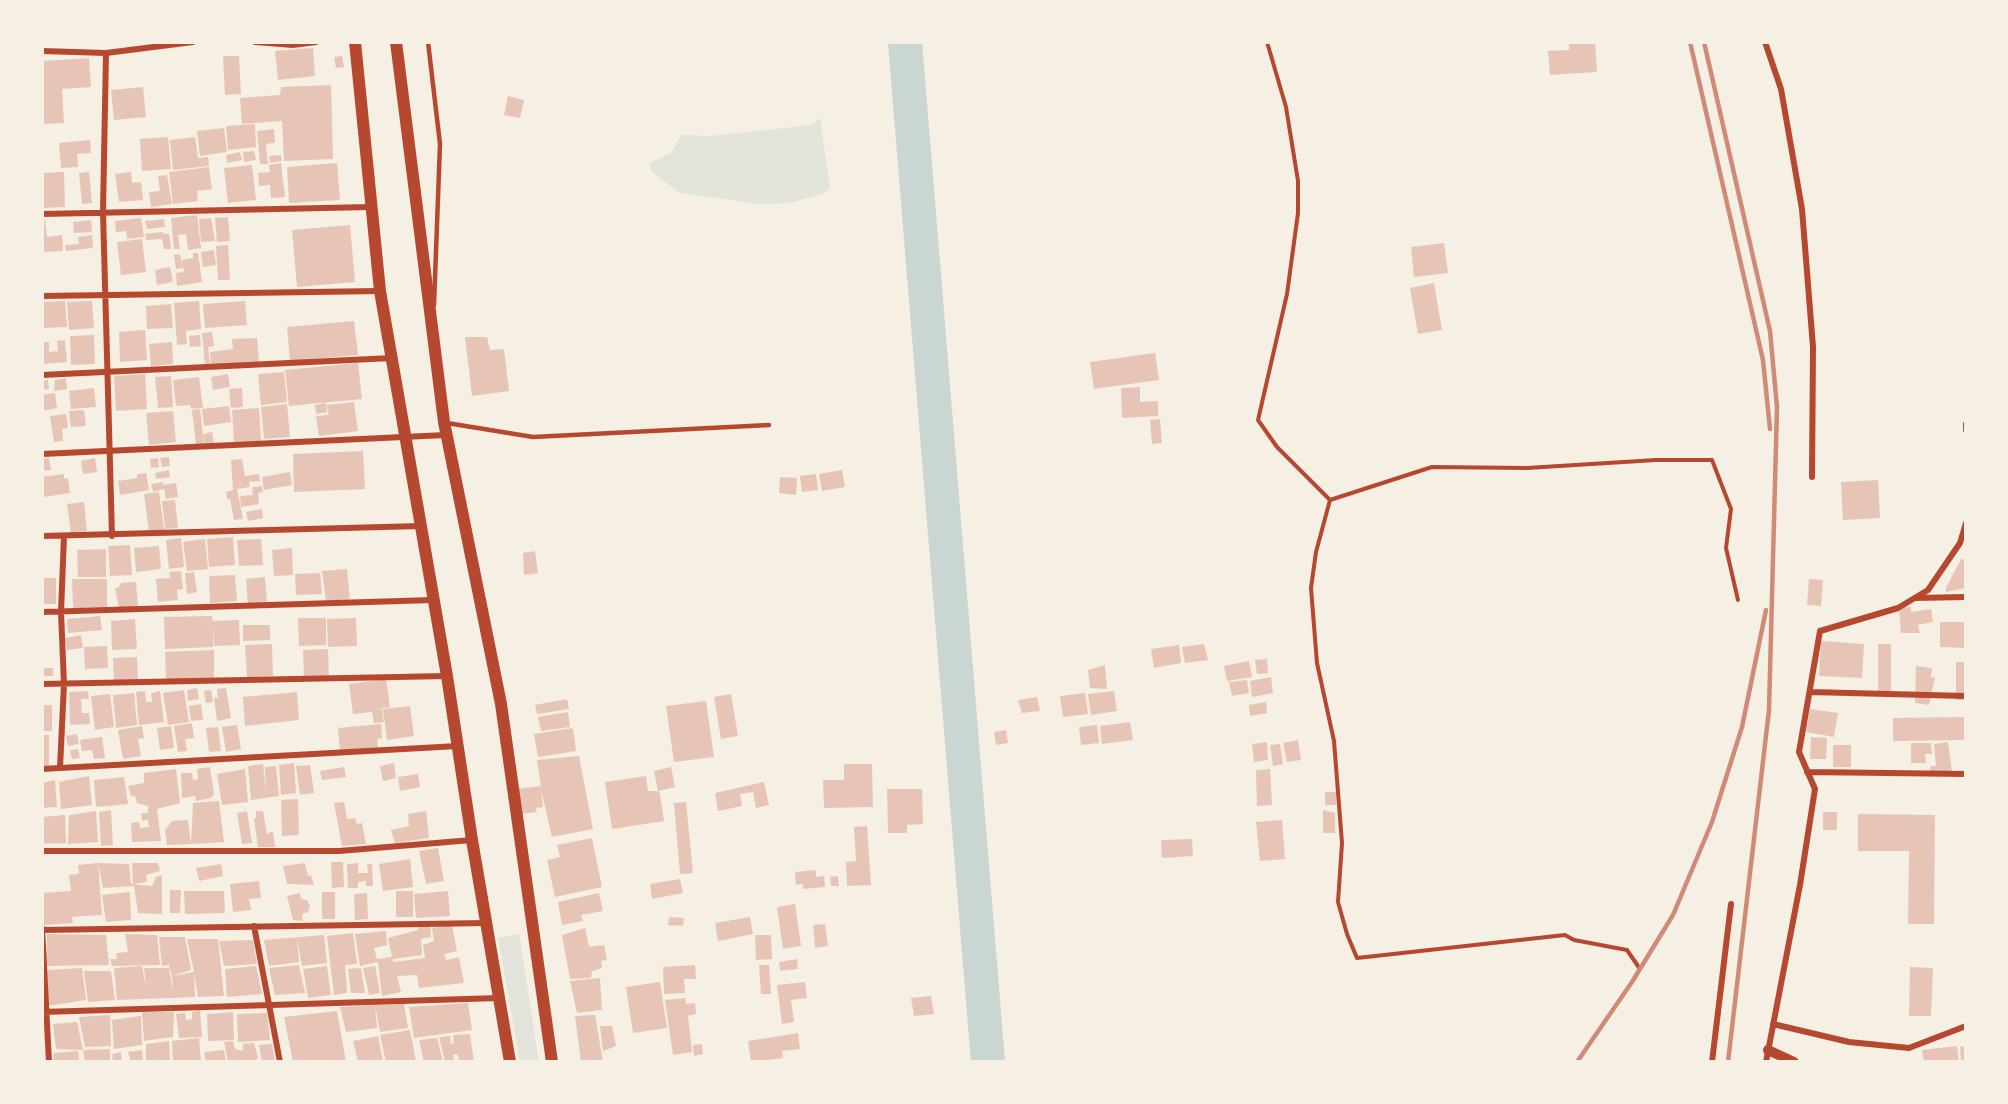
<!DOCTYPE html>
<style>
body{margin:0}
#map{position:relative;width:2008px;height:1104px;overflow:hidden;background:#f6efe4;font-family:"Fira Sans Condensed",sans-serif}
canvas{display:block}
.frame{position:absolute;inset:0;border:44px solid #f6efe4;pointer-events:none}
</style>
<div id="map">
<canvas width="2008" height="1104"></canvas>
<div class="frame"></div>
</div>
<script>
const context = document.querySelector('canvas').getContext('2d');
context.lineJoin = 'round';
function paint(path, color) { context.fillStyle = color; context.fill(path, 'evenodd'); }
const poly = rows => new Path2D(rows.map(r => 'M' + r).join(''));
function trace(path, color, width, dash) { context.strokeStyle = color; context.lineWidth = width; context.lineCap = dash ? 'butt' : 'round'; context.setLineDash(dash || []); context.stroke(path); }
paint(poly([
 [820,118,830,188,823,194,789,203,759,204,680,193,652,172,649,163,671,153,681,135,710,136,812,125],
 [519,934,539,1062,520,1062,498,938]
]), '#e2e4dc');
trace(poly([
 [905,42,988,1062]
]), '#c9d6d2', 34);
paint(poly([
 [1569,42,1595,42,1597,72,1550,75,1548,51,1569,50],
 [313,48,315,76,278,80,275,51],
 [223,56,239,56,241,94,225,95],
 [342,56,344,67,336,68,334,57],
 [89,58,91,87,62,89,64,123,42,124,42,61],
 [331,85,333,159,284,161,282,121,242,124,240,98,280,95,281,87],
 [143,87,146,117,114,120,111,90],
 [508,96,524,100,520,118,504,115],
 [255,124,256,147,228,150,226,126],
 [224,128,227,152,200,156,197,131],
 [274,129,275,143,266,144,268,164,260,164,257,131],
 [168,137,171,169,142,171,140,139],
 [195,137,198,158,208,157,209,166,173,170,170,140],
 [90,140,91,153,77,154,78,167,61,168,59,143],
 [254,151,256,160,244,162,243,152],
 [240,152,242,160,227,163,226,155],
 [281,155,282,161,270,163,269,156],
 [281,163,285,197,271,198,270,185,259,186,258,173,270,172,269,165],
 [337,163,340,200,289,203,287,167],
 [252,165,256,200,228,203,224,168],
 [209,167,212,189,197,191,198,201,173,204,169,172],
 [64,172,65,207,42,208,42,173],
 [89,172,92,203,82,204,79,173],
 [131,172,132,183,141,182,143,200,119,202,115,174],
 [167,175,172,204,151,207,149,192,160,191,158,176],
 [197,215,201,248,188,250,186,234,178,235,180,249,174,249,171,218],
 [228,217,230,241,217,242,215,218],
 [141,218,144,237,127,239,126,231,116,232,115,221],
 [211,218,215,241,201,242,199,219],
 [164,219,165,227,147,229,145,221],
 [42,220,45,220,47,237,62,235,63,251,42,252],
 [91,220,92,232,74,233,73,222],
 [350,225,355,282,297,287,292,230],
 [163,232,163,234,169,234,171,249,164,249,162,239,146,240,145,234],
 [92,235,93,248,66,251,65,245,79,244,78,237],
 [142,239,146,272,121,275,117,242],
 [1444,243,1448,273,1414,277,1411,247],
 [228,245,230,280,218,280,216,246],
 [214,250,216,265,203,267,201,252],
 [193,253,198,253,202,282,177,286,176,273,184,272,182,260,193,258],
 [180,254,183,268,176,269,174,255],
 [170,267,173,282,157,285,155,270],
 [1434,283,1442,330,1418,334,1410,288],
 [65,301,67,327,42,328,42,302],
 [92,301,94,328,69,330,67,302],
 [199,301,201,329,186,331,187,344,177,345,174,303],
 [245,301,247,325,205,328,203,304],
 [171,304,173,328,147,329,146,306],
 [354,321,358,355,290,361,287,327],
 [145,330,147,360,120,362,119,332],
 [212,332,214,346,208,347,210,364,205,365,202,333],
 [94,335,95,364,71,365,70,336],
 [200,335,201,346,190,347,189,336],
 [465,337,487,337,490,350,504,349,509,391,472,396],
 [257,338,259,362,211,365,210,352,233,349,232,339],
 [65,340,67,362,42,364,42,342,49,342,49,352,58,351,57,341],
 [172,342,173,364,151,366,149,344],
 [1155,353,1159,380,1094,389,1090,362],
 [358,363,362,399,289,406,285,370],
 [284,372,287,402,261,405,258,374],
 [145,374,147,409,116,411,114,376],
 [228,374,230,387,213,390,211,377],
 [171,376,173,407,158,408,155,377],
 [199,377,203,408,191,409,190,405,176,406,173,380],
 [66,378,67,389,54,391,55,380],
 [48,380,49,389,42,390,42,381],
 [1140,387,1140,402,1158,401,1158,416,1122,418,1121,388],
 [94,388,96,407,71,409,69,391],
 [242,388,243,407,231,408,229,389],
 [55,393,57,408,42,411,42,395],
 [354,402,358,431,319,436,316,416,328,415,329,418,327,405],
 [326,403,327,412,316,414,315,405],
 [287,404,290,437,264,439,261,407],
 [229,406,231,422,204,426,202,409],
 [259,408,261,441,234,442,232,410],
 [200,409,204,444,196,445,192,410],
 [84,410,86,426,71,427,69,411],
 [173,411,176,442,149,445,146,413],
 [66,414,68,428,62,429,63,441,54,442,50,416],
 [1160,419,1162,443,1152,444,1150,420],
 [212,432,214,444,205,445,203,434],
 [363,451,365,489,294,492,293,454],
 [169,457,170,466,162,467,160,458],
 [49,458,51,470,42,471,42,459],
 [95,458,97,472,83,474,81,461],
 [158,458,159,467,151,468,150,459],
 [242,459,245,476,259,474,260,481,249,482,250,487,237,489,243,519,234,520,230,499,227,499,226,492,233,490,231,460],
 [169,470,170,477,156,479,155,473],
 [842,470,845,487,822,491,819,474],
 [290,472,292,485,264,490,262,477],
 [146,473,149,490,120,495,118,481,137,478,137,474],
 [64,474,64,479,68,478,70,493,44,497,42,477],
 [816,474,818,490,802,492,800,476],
 [780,477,797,478,796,495,779,493],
 [1878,480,1880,518,1843,520,1841,482],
 [163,482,163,485,176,483,178,497,166,499,164,489,153,492,151,484],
 [262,486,263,492,258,493,259,504,241,507,240,496,253,495,252,487],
 [159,492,164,530,149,532,144,494],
 [175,500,178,528,165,529,162,501],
 [84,502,87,531,71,533,67,504],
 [262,509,263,518,248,521,246,512],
 [233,537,235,565,209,567,207,539],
 [181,538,184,567,169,569,166,540],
 [205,539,208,569,187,571,183,542],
 [261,539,263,565,239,566,237,540],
 [130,545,132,575,110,576,108,546],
 [159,546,161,569,136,572,134,548],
 [292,548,293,575,274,576,272,550],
 [106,549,106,577,78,577,77,550],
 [535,551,538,573,524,575,523,553],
 [1961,559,1966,560,1966,588,1946,592,1946,588],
 [347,569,350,599,326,602,322,571],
 [181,571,183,589,177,590,178,600,158,602,156,579,170,578,169,572],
 [194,572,197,592,187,594,185,573],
 [320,573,322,594,296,595,295,574],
 [235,575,237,601,210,603,209,576],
 [265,577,267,603,248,605,246,579],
 [42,578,56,578,56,604,44,604],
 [72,579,107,579,107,607,73,608],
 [1809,579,1823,580,1821,606,1807,605],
 [136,582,138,606,119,608,115,588,119,587,121,583],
 [1911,607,1911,612,1931,609,1933,622,1918,625,1920,633,1901,633,1899,608],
 [100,616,102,630,68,633,67,619],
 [212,616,213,621,239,620,240,645,214,646,213,625,213,647,165,649,164,617],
 [298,618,326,618,326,645,299,646],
 [356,618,357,646,328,647,327,619],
 [135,619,137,649,112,650,111,621],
 [1940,622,1966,622,1966,648,1940,647],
 [243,625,270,625,270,640,243,641],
 [81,635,83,648,67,650,65,638],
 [1821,641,1864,644,1862,678,1819,676],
 [272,644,273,676,247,677,245,645],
 [1204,644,1208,660,1185,663,1182,647],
 [1878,644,1891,644,1891,691,1878,691],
 [1179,645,1181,663,1154,668,1151,649],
 [107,646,108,668,85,669,84,647],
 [328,649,329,678,304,678,303,650],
 [214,650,214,679,166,681,165,652],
 [137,657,138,680,114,682,113,658],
 [1267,659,1268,673,1257,674,1255,660],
 [1249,661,1252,677,1227,681,1224,666],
 [1956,662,1966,662,1966,700,1956,700],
 [1105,665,1107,689,1090,688,1088,670],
 [1916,666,1932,668,1931,678,1935,677,1929,705,1915,703],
 [42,668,53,668,53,676,42,676],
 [1271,677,1273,693,1252,697,1250,681],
 [386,679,390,707,377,709,382,709,384,722,374,723,372,712,353,714,349,684],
 [1247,680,1249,693,1232,696,1229,682],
 [197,688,199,699,188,701,187,690],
 [226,688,231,718,217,721,214,698,218,698,217,689],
 [184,690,189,722,168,725,163,693],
 [211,690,213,702,206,703,204,691],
 [88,691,89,699,81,699,82,713,89,713,90,724,70,725,69,692],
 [145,691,146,702,152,702,151,693,160,691,164,722,139,725,136,692],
 [1114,691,1117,711,1091,715,1088,694],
 [297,692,299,720,245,726,243,697],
 [134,693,137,725,116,728,113,695],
 [1085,693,1088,714,1063,717,1060,696],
 [110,694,114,727,95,730,91,696],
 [731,694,738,736,721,739,714,697],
 [1037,697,1040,711,1022,713,1018,700],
 [567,699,569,709,537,714,535,705],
 [706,701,714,757,674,762,666,706],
 [1266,702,1267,713,1250,716,1249,705],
 [201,704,203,720,191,721,189,706],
 [42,705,52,705,52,731,42,731],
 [410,706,414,736,387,740,383,709],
 [1810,709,1838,713,1834,737,1806,732],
 [568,712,570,727,541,731,538,717],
 [1966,717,1966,740,1893,741,1893,718],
 [1130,722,1133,740,1102,744,1100,726],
 [192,723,194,738,185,739,187,751,178,752,174,726],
 [381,724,382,738,377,739,378,748,340,752,338,728],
 [237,725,241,749,226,752,222,727],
 [1097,725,1099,743,1081,745,1079,727],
 [142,726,144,738,138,739,141,756,123,759,118,730],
 [171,726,174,748,160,750,157,728],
 [218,727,221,751,209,752,206,728],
 [573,728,576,751,538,757,534,734],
 [1006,730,1008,743,996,745,994,732],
 [77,734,79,744,68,746,66,736],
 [42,735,49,735,49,767,42,767],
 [102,737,105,758,94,759,92,750,82,751,80,740],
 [1811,737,1827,738,1826,759,1810,759],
 [1298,740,1301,760,1287,762,1283,743],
 [1267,742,1268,760,1254,762,1252,744],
 [1948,742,1952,772,1931,775,1930,766,1936,766,1934,744],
 [1911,743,1931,743,1932,754,1925,754,1926,763,1911,763],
 [1280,744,1283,764,1273,766,1270,745],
 [1833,745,1851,745,1851,767,1833,767],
 [78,749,80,758,72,759,70,750],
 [579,756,593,829,552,837,541,789,543,807,536,808,537,812,521,814,518,789,541,786,537,760],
 [294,763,296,793,281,795,279,765],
 [394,763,396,778,383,781,380,766],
 [263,764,266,792,265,767,276,766,279,796,251,800,248,766],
 [844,764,872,764,873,807,824,808,823,780,844,780],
 [310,765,314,793,300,795,296,766],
 [210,767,214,794,211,798,196,801,195,796,182,798,181,773,192,773,193,780,198,779,197,769],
 [344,767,346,777,322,780,320,771],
 [671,767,675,787,658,791,654,771],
 [176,769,180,803,157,809,161,841,132,842,131,823,139,822,140,828,149,827,148,820,142,821,141,813,148,813,148,806,137,803,135,796,131,796,128,786,144,783,144,773],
 [245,769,248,802,222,805,217,774],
 [1270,769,1272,805,1257,806,1256,770],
 [418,774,420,787,400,791,398,777],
 [89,776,92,805,61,809,59,782],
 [646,776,648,791,658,791,660,794,664,821,612,829,605,782],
 [124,777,128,804,96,807,94,780],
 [55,780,57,807,42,808,42,783],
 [764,782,769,805,756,808,753,792,740,794,742,806,718,811,715,793],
 [887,789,922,789,923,824,907,825,907,833,888,833],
 [1325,792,1337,792,1336,805,1325,805],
 [298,799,299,835,282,836,281,800],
 [219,801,224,842,191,844,167,845,165,830,172,821,188,820,191,844,193,803],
 [344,802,347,819,355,818,357,824,362,823,366,844,342,846,334,803],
 [686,802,693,873,680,874,674,803],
 [111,810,113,845,101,846,99,812],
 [1323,810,1335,813,1335,833,1323,833],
 [96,811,98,842,68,844,69,815],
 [247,811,252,843,242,844,237,813],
 [256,811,263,811,267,834,273,831,275,847,258,847,254,819,256,818],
 [426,811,429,838,395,843,391,830,409,826,408,814],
 [1823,812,1837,812,1837,830,1823,830],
 [1858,814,1935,815,1934,924,1908,924,1909,851,1858,851],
 [65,815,66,843,42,844,42,817],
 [1282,820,1285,859,1260,861,1256,822],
 [867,826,871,885,847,886,846,862,856,861,854,827],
 [592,838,602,887,555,897,547,860,560,857,557,845],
 [1192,839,1193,856,1162,858,1161,840],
 [438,848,444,881,426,884,419,851],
 [410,859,413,887,383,891,379,864],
 [331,862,343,862,344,887,332,888],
 [98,863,129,864,131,884,133,884,132,863,158,863,160,871,146,875,147,882,133,884,152,886,156,877,162,875,162,914,138,913,134,886,103,888,98,863,102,915,72,917,73,923,44,925,42,893,71,891,69,875,79,874,78,865],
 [305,863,308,876,311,875,314,885,287,884,283,866],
 [358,863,358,873,368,873,367,864,372,864,373,886,366,886,366,881,358,882,358,888,348,888,347,864],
 [221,864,223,876,199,881,196,868],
 [816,870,816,877,824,876,825,887,803,889,803,884,796,885,795,872],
 [838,876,839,886,831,886,830,877],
 [680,879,683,893,652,899,650,884],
 [259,881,261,898,249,899,251,910,233,912,230,884],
 [170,890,181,890,180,913,170,913],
 [184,891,224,891,225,913,185,914],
 [396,891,413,891,413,917,396,917],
 [448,891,450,916,416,918,414,894],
 [130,892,131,920,106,922,102,895],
 [322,892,335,892,335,919,322,919],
 [300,893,301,899,307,900,310,906,308,912,302,914,303,921,293,920,287,896],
 [367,893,368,919,355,920,354,894],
 [599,893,603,911,581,915,583,921,562,925,558,902],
 [795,904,801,946,783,949,777,907],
 [669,917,684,918,683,926,668,925],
 [750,917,753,934,718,941,715,923],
 [825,924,828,946,815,948,813,925],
 [452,925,457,951,444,954,446,960,459,957,464,983,419,988,417,975,397,976,401,992,382,996,378,962,360,966,355,934,386,931,387,945,374,948,377,959,392,957,388,938,418,930,418,926,430,926,431,937,421,939,422,955,393,959,393,962,425,958,423,945,434,941,432,928],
 [585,928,589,947,604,945,607,960,601,961,602,968,592,971,591,978,570,979,562,935],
 [353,933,357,964,345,965,347,993,334,995,327,936],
 [47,934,106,935,109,965,46,966],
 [125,934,157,935,160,965,112,966,110,959,117,959,116,953,128,952],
 [324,935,327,963,302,966,297,939,299,962,269,966,264,940],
 [755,935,771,935,772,959,756,960],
 [159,937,185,937,191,970,172,976,168,963,168,965,162,966],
 [187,939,218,939,224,996,198,997,194,972,195,997,117,1000,114,968,142,966,146,987,144,968,169,968,173,992,172,976,194,972],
 [253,940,257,964,224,966,219,941],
 [797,959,798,969,780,971,779,962],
 [299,965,305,993,275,995,269,968],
 [695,965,696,979,684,979,685,993,664,994,663,967],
 [759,965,769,965,771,994,761,994],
 [256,966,262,994,227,997,225,969],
 [327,966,331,995,308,998,303,969],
 [375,966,380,993,369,995,363,968],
 [1910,967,1933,968,1931,1016,1909,1016],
 [82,968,86,1000,48,1006,47,970],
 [361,968,365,993,351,993,348,969],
 [84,971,111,971,115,1000,88,1002],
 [600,978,602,1010,577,1013,570,981],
 [660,982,667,1028,633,1033,626,987],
 [805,982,807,998,791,1000,794,1022,782,1024,777,985],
 [931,996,934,1014,914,1016,911,998],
 [685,998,686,1004,695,1003,696,1014,688,1016,692,1052,673,1055,665,1000],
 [468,1003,472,1030,414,1038,409,1007],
 [404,1004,408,1028,380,1032,375,1005],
 [375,1005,377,1028,346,1032,340,1007],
 [200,1010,202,1037,179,1038,176,1014,185,1013,186,1020,192,1019,192,1012],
 [337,1011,346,1062,293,1062,284,1017],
 [142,1012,174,1012,173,1037,144,1041],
 [233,1012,234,1040,208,1041,207,1014],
 [267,1013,270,1040,238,1042,237,1014],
 [110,1015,111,1046,85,1047,79,1017],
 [595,1015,603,1062,581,1062,575,1016],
 [141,1016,142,1045,114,1049,112,1020],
 [77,1022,83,1050,56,1049,53,1024],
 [600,1026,612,1026,616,1046,603,1051],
 [410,1030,416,1061,386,1062,380,1035],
 [798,1033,800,1049,782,1051,783,1058,751,1062,748,1041],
 [470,1034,474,1062,460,1062,457,1054,453,1055,454,1061,445,1062,439,1037,450,1036,451,1044,454,1043,453,1035],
 [378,1036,383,1062,358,1062,353,1041],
 [199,1038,201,1062,173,1062,172,1041],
 [437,1038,443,1062,424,1062,419,1040],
 [169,1041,170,1062,146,1062,146,1044],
 [233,1041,235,1049,243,1051,243,1044,254,1043,258,1058,253,1062,228,1062,224,1042],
 [272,1044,275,1062,262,1062,259,1045],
 [702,1044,703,1054,694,1056,693,1045],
 [1957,1046,1959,1062,1924,1062,1922,1050],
 [1966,1046,1966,1060,1961,1060,1960,1047],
 [110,1049,110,1062,85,1062,83,1050],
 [142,1050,143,1062,131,1062,128,1052],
 [224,1050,226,1062,206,1062,204,1052],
 [78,1051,79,1062,53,1062,54,1053],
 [121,1052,122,1062,113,1062,112,1054]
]), '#e6c5b7');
trace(poly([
 [1267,42,1286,107,1298,181,1298,213,1287,294,1258,420,1277,447,1330,500,1316,552,1311,588,1317,663,1334,741,1342,843,1338,902,1347,934,1357,958,1565,935,1574,940,1627,950,1640,969],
 [1330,500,1432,467,1527,468,1656,460,1712,460,1731,509,1726,548,1738,600]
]), '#b5482f', 4);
trace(poly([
 [428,42,440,144,434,305],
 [447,423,533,437,769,425]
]), '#b5482f', 4.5);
trace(poly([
 [255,42,293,45,316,42],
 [1765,42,1781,89,1802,209,1813,347,1812,477],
 [42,51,106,53,193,42],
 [106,53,103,212,112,536],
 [42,214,371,207],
 [42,296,380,291],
 [42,375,392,358],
 [1966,424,1966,430],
 [42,454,446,435],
 [42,536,421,526],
 [1915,598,1966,597],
 [42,612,433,600],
 [42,684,447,676],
 [1810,692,1966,696],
 [60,768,64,684,61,612,64,536],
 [42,769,458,746],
 [1807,772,1966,774],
 [42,851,339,851,472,840],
 [254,926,280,1062],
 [42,928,49,1062],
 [42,930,486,923],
 [42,1012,499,998],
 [1773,1024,1849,1042,1909,1048,1966,1026],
 [1712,1062,1731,904],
 [1766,1062,1800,885,1815,789,1799,752,1820,631,1898,608,1928,590,1960,543,1966,523]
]), '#b5482f', 6);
trace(poly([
 [1768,1050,1794,1062]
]), '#b5482f', 10);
trace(poly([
 [355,42,380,291,447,676,472,840,510,1062],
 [396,42,444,422,501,704,552,1062]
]), '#b5482f', 12);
trace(poly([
 [1690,42,1763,360,1770,429],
 [1704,42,1770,331,1777,407,1769,710,1728,1062],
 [1577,1062,1632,982,1673,915,1712,822,1742,727,1766,610]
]), '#cf8b77', 4.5);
</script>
